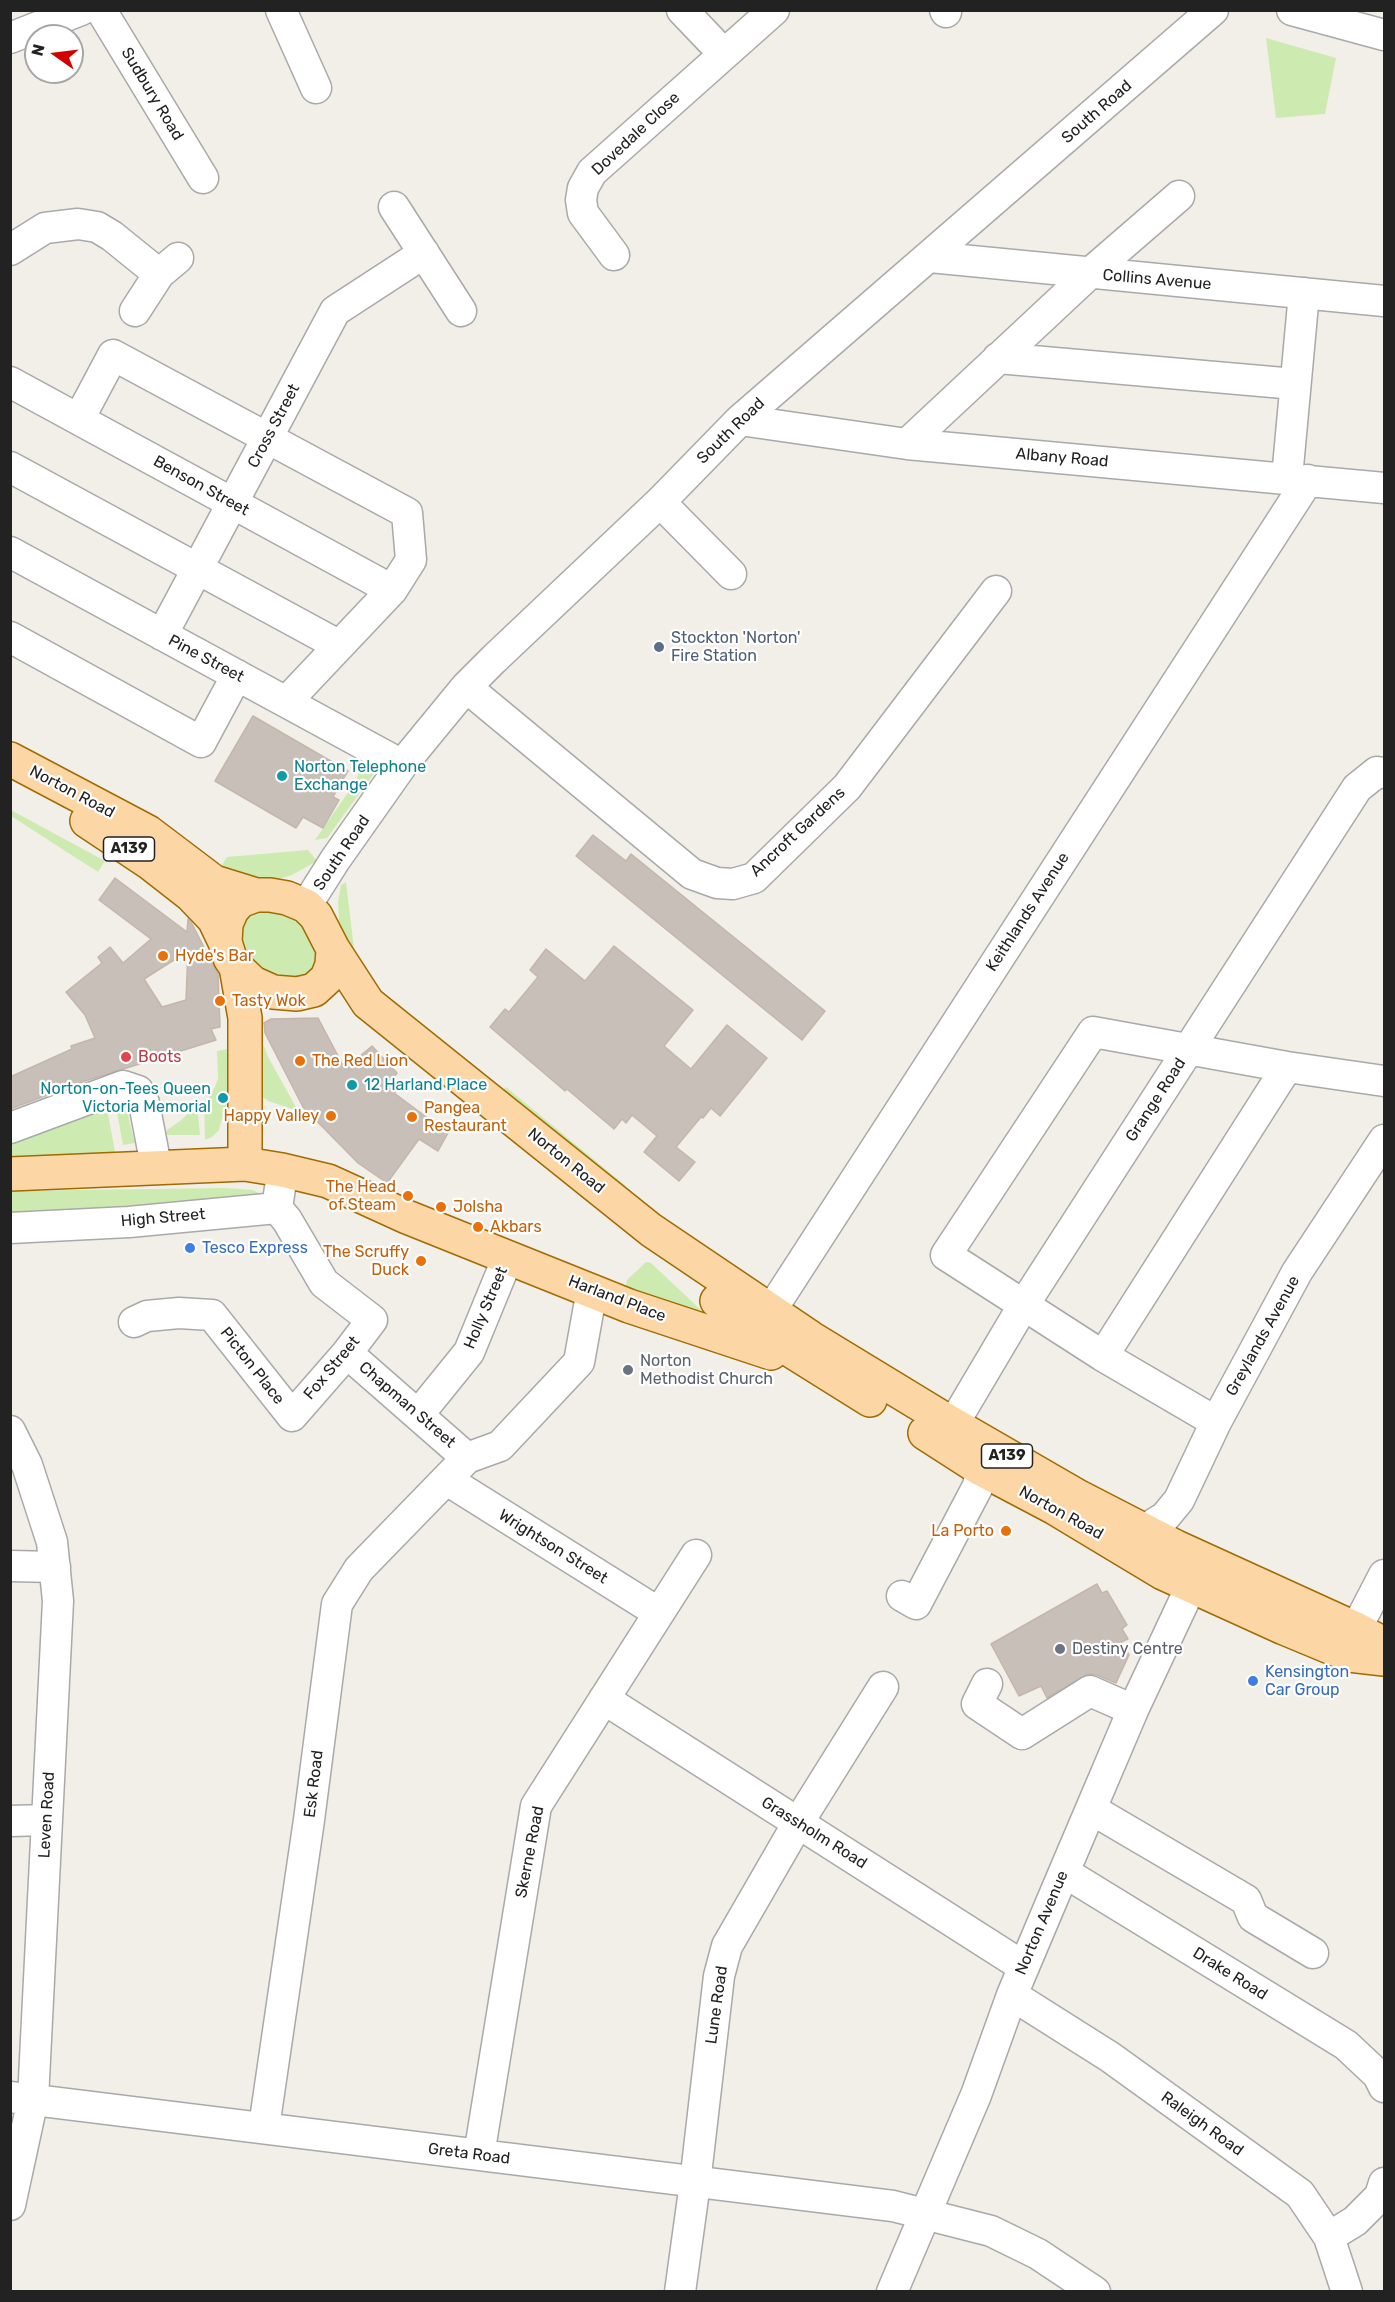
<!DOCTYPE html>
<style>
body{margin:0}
#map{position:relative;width:1395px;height:2302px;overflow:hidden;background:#f2efe9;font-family:Rubik,sans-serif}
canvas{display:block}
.frame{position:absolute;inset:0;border:12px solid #222;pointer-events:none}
.north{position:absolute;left:24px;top:24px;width:60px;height:60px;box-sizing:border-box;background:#fff;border:2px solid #a7a7a7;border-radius:50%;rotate:284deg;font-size:16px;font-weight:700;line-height:24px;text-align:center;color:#222}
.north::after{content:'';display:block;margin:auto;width:21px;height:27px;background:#d40000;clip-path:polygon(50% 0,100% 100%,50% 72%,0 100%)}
</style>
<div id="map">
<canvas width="1395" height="2302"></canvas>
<div class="frame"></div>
<div class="north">N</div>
</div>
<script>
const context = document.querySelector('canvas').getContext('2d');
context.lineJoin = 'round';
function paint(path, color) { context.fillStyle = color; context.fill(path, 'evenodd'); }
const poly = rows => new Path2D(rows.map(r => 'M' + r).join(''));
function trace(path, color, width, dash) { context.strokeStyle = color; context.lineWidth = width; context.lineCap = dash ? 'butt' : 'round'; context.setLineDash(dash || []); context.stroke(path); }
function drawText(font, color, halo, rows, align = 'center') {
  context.font = font + ' Rubik,sans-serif'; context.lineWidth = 4.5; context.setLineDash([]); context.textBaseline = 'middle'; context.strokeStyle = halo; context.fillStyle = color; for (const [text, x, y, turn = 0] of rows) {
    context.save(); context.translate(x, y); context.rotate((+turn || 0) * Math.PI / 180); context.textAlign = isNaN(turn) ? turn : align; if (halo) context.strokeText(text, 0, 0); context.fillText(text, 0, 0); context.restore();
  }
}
paint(poly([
 [1266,38,1336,58,1325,114,1276,118],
 [358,763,375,772,327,838,315,840,356,781,360,769],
 [11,810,105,861,98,872,11,816],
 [308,850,317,861,292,875,275,880,257,882,218,871,227,857],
 [346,882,355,957,342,935,339,920,338,902,341,885],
 [266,909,283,913,299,919,318,942,316,969,306,979,273,978,247,958,239,933,244,921,253,912],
 [259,1042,264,1046,268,1057,296,1107,295,1110,268,1101,263,1097],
 [228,1049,226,1118,222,1119,219,1130,212,1137,205,1140,204,1102,212,1093,218,1079,217,1051],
 [506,1087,626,1186,623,1187,502,1091],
 [123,1095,135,1143,123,1145,114,1097],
 [106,1103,115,1152,113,1156,11,1156,11,1138],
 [197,1105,200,1135,165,1135,167,1130,180,1121],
 [225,1188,253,1190,260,1194,259,1203,11,1224,11,1191],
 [646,1262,651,1263,701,1310,702,1317,625,1291,627,1280]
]), '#cdebb0');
const building = poly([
 [253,716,348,771,333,797,339,800,323,828,303,817,296,828,215,781,253,716],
 [593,835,626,861,631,854,825,1011,802,1040,576,856,593,835],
 [115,878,187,932,188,919,192,924,218,974,220,1027,211,1029,216,1040,85,1081,10,1109,10,1077,72,1049,71,1046,95,1038,85,1015,66,992,102,963,98,957,110,947,123,963,151,939,99,900,115,878],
 [188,951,186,1000,162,1007,144,979,188,951],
 [614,946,693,1010,664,1046,691,1069,727,1025,767,1058,720,1116,711,1108,703,1118,701,1117,676,1147,695,1162,679,1181,644,1152,657,1136,632,1115,626,1123,622,1119,614,1129,567,1089,565,1091,490,1027,505,1009,509,1012,538,977,530,970,546,949,585,981,614,946],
 [318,1018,345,1069,372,1046,397,1073,393,1078,401,1086,394,1093,448,1133,438,1151,419,1139,387,1183,358,1163,303,1107,265,1033,264,1023,271,1019,318,1018],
 [1097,1584,1102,1593,1107,1591,1127,1625,1122,1629,1128,1639,1121,1642,1129,1655,1116,1683,1097,1675,1088,1674,1047,1698,1041,1686,1019,1696,991,1644,1097,1584]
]);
paint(building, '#c7bfb8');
trace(building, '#c4b6ab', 1.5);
const minor = poly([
 [101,10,203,178],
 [281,10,316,88],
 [682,10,724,54],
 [945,10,946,12],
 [1292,10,1384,35],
 [10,38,81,10],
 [394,207,461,311],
 [10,250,45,228,78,224,97,227,112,236,159,274],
 [614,255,583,213,581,200,583,188,592,172,774,10],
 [930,257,1384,301],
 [135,311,159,274,178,258],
 [998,358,1295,384],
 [10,382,392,590],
 [79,419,113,355,407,513,411,560,392,590,286,702],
 [740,420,907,444,1384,488],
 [907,444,1090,273,1179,196],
 [10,467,338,645],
 [1287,478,1304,293],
 [660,502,731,574],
 [10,552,402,765],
 [162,635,335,311,424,253],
 [10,637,201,742,237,675],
 [466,687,692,874,717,883,733,884,754,878,847,787,996,591],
 [306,906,335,860,402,765,466,687,494,659,660,502,740,420,1213,10],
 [10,1128,123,1086,138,1091,144,1103,156,1166],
 [10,1228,129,1222,277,1208,280,1188],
 [134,1322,147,1316,179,1313,212,1315,292,1416,347,1353,372,1320,324,1283,287,1220,277,1208],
 [757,1332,1308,480],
 [347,1353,467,1458],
 [1103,1356,1287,1067],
 [418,1415,469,1352,508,1257],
 [1216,1422,1103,1356,946,1255,1093,1032,1287,1067,1384,1081],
 [10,1431,27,1465,52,1542,58,1601,33,2099,10,2205],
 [942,1443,1023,1306,1357,788,1377,772,1384,773],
 [447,1480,659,1613],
 [1144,1530,1165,1517,1179,1500,1216,1422,1297,1272,1384,1140],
 [10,1566,55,1567],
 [902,1596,916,1604,978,1486,981,1469],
 [1349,1652,1356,1629,1384,1575],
 [987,1684,977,1704,1022,1734,1090,1691,1133,1710],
 [604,1699,1024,1967],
 [1091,1809,1246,1900,1253,1917,1313,1953],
 [10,1821,47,1820],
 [1064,1872,1346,2045,1378,2075,1384,2087],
 [1012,1995,1110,2057,1300,2194,1329,2237,1347,2292],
 [10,2097,893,2206,991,2231,1038,2254,1095,2292],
 [264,2127,309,1820,337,1604,359,1569,467,1458,500,1446,579,1362,592,1290],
 [479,2155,536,1806,696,1555],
 [1329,2237,1355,2221,1380,2196,1384,2183],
 [680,2292,695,2183,719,1976,727,1946,798,1823,883,1687],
 [892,2292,976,2095,1012,1995,1064,1872,1133,1710,1202,1563]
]);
const major = poly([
 [10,759,148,832,214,882,256,895],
 [87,821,150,863,191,895,214,919,225,942],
 [256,895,270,895,287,898,306,906,316,916,333,949,332,965,327,978,314,990,297,994,273,992,253,983,236,967,230,958,225,942,226,924,232,910,240,901,256,895],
 [333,949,368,1003,651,1230,811,1338,944,1419,1079,1497,1176,1547,1356,1629,1384,1644],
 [236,967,245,1018,245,1164],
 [10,1174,245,1164,282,1170,328,1181,407,1217,629,1306,771,1353],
 [717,1301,758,1330,870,1400],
 [925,1433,981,1469,1055,1508,1163,1573,1284,1628,1349,1655,1384,1659]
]);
trace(minor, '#a9a9a9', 33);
trace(major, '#a06b00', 36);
trace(minor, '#fff', 30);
trace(major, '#fcd6a4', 33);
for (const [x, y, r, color] of [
 [659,647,6,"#5c6f8a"],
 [282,776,6,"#0f9aa8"],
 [163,956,6,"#e8710a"],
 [220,1001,6,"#e8710a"],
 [126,1057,6,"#e0444e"],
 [300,1061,6,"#e8710a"],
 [352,1085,6,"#0f9aa8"],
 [223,1098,6,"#0f9aa8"],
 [331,1116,6,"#e8710a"],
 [412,1117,6,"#e8710a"],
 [408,1196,6,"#e8710a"],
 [441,1207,6,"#e8710a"],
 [478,1227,6,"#e8710a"],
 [190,1248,6,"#3f7fe0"],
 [421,1261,6,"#e8710a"],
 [628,1370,6,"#6b7280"],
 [1006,1531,6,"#e8710a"],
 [1060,1649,6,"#6b7280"],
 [1253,1681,6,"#3f7fe0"]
]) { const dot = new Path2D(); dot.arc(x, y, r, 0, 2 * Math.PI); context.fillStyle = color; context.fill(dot); trace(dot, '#fff', 2); }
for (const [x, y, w] of [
 [129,849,51],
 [1007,1456,51]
]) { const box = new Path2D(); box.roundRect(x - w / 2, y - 12, w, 24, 4.5); context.fillStyle = '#fff'; context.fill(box); trace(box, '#222', 1.5); }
drawText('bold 15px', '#222', null, [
 ["A139",129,849],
 ["A139",1007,1456]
]);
drawText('16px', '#222', '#fff', [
 ["Sudbury Road",152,94,59],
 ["South Road",1097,112,-41],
 ["Dovedale Close",636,134,-43],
 ["Collins Avenue",1157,280,5],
 ["Cross Street",274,426,-62],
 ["South Road",731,431,-44],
 ["Albany Road",1062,458,5],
 ["Benson Street",201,486,29],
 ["Pine Street",206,659,28],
 ["Norton Road",72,792,28],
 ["Ancroft Gardens",798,832,-43],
 ["South Road",342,853,-56],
 ["Keithlands Avenue",1028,912,-57],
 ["Grange Road",1156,1100,-57],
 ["Norton Road",566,1161,39],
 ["High Street",163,1218,-5],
 ["Harland Place",617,1299,21],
 ["Holly Street",486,1308,-67],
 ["Greylands Avenue",1263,1336,-61],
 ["Picton Place",252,1366,52],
 ["Fox Street",332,1368,-50],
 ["Chapman Street",407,1405,41],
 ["Norton Road",1061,1513,29],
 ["Wrightson Street",553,1547,32],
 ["Esk Road",314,1784,-83],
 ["Leven Road",47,1815,-87],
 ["Grassholm Road",814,1833,32],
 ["Skerne Road",530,1852,-79],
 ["Norton Avenue",1042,1923,-67],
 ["Drake Road",1230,1974,32],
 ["Lune Road",717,2005,-82],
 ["Raleigh Road",1202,2124,36],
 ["Greta Road",469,2154,7]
]);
drawText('16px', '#4e5e75', '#fff', [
 ["Stockton 'Norton'",671,638],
 ["Fire Station",671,656]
], 'left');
drawText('16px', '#0d838f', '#fff', [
 ["Norton Telephone",294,767],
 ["Exchange",294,785],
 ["12 Harland Place",364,1085],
 ["Norton-on-Tees Queen",211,1089,"right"],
 ["Victoria Memorial",211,1107,"right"]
], 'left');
drawText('16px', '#c56008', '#fff', [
 ["Hyde's Bar",175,956],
 ["Tasty Wok",232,1001],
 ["The Red Lion",312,1061],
 ["Pangea",424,1108],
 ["Restaurant",424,1126],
 ["Happy Valley",319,1116,"right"],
 ["The Head",396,1187,"right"],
 ["of Steam",396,1205,"right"],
 ["Jolsha",453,1207],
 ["Akbars",490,1227],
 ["The Scruffy",409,1252,"right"],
 ["Duck",409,1270,"right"],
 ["La Porto",994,1531,"right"]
], 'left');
drawText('16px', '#be3a42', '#fff', [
 ["Boots",138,1057]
], 'left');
drawText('16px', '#366cbe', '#fff', [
 ["Tesco Express",202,1248],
 ["Kensington",1265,1672],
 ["Car Group",1265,1690]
], 'left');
drawText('16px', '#5b616d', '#fff', [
 ["Norton",640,1361],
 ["Methodist Church",640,1379],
 ["Destiny Centre",1072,1649]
], 'left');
</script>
